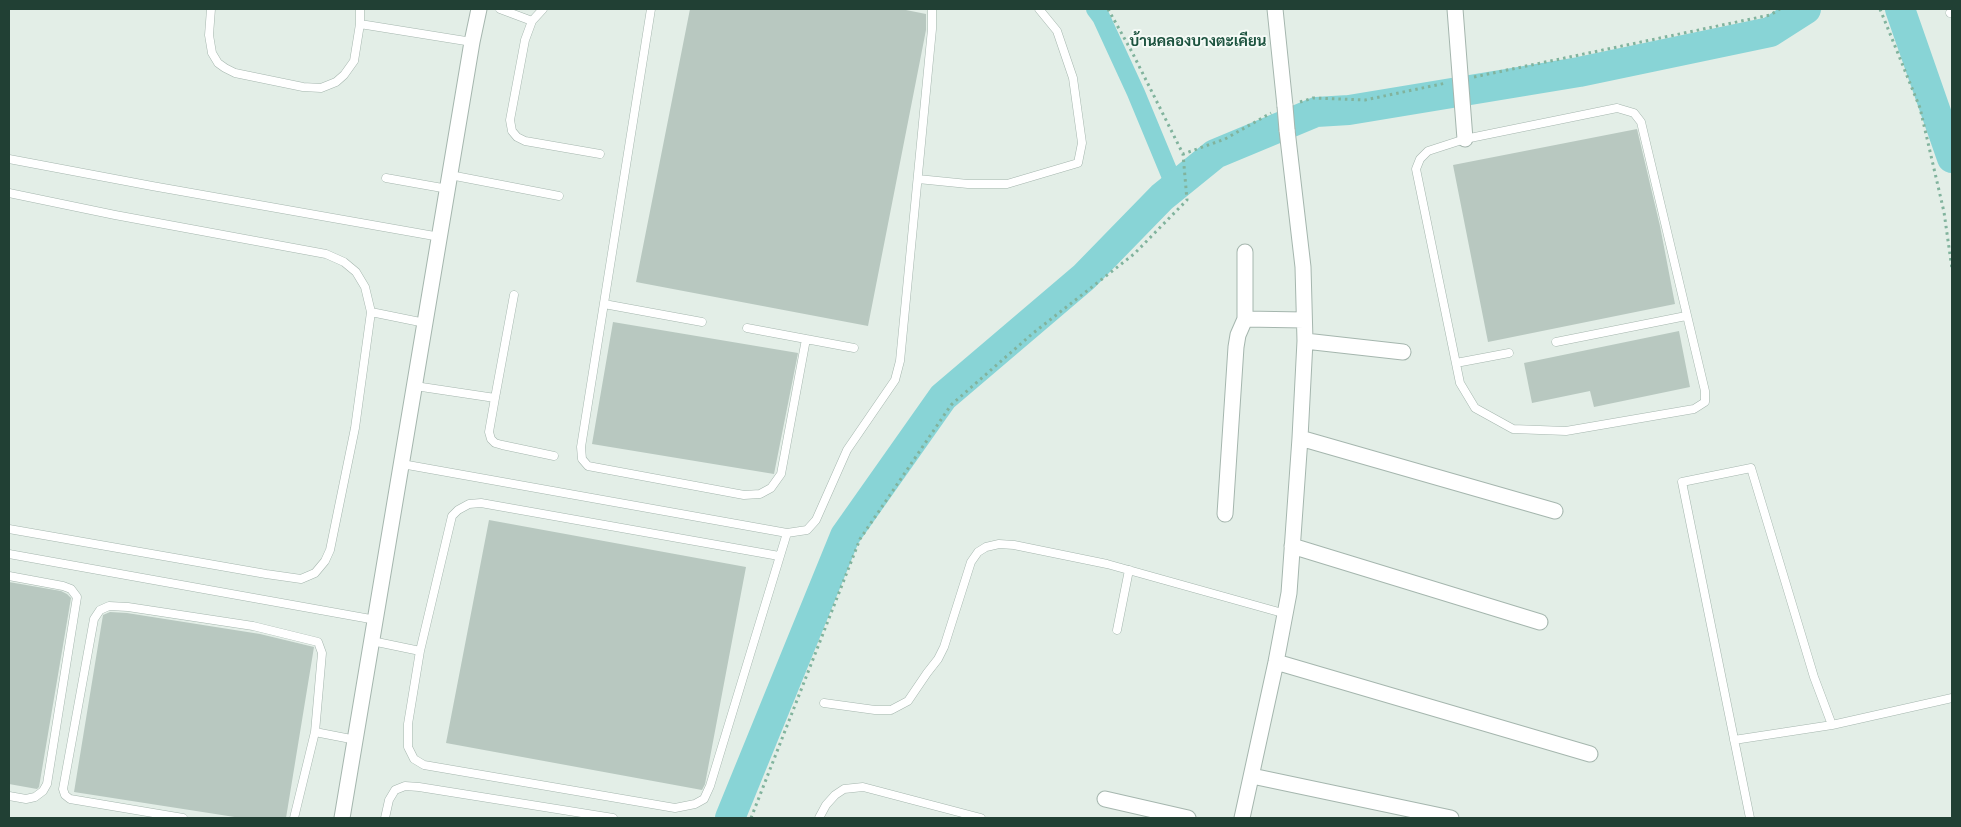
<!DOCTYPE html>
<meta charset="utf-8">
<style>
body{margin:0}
#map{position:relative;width:1961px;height:827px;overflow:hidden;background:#e3eee7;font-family:Manrope,sans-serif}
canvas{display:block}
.frame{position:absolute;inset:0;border:10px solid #214034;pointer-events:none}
</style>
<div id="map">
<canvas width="1961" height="827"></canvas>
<div class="frame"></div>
</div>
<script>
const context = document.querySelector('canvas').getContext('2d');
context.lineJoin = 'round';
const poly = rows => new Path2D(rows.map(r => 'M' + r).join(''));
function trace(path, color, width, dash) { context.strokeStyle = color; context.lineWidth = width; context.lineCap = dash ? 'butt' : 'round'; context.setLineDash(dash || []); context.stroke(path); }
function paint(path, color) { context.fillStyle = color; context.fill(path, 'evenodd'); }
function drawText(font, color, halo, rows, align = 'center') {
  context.font = font + ' Manrope,Sarabun,sans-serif'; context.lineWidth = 4; context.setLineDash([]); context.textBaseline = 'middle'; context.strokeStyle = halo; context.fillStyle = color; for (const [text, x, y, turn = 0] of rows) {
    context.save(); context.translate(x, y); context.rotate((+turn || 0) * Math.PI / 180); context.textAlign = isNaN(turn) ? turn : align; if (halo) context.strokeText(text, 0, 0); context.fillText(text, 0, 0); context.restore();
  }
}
trace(poly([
 [1095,9,1101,17,1136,93,1175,187]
]), '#88d4d6', 18);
trace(poly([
 [1900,9,1952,158],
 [730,818,845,536,943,397,1084,277,1162,197,1215,154,1316,112,1349,110,1579,72,1770,32,1806,9]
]), '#88d4d6', 30);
paint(poly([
 [690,9,901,9,926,14,926,30,868,326,636,282],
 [1637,129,1660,226,1675,304,1488,342,1453,165],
 [613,322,798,353,774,474,592,444],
 [1679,331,1690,387,1594,407,1590,391,1532,403,1524,363],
 [489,520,746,567,705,784,702,790,446,743],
 [9,582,61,591,67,594,71,598,39,787,37,789,9,784],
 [110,612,127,613,260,634,314,647,286,818,241,818,74,792,103,615]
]), '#b8c8c0');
const service = poly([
 [211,9,209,35,212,53,218,63,225,68,235,73,303,87,321,88,336,82,344,75,354,61,360,24,360,9],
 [500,9,532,21],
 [543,9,532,21,525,40,510,120,512,131,517,137,525,141,600,154],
 [651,9,581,447,582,459,588,466,744,495,760,494,771,488,781,474,806,339],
 [1950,13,1952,12],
 [360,24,472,42],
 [1617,108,1634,113,1641,122,1705,391,1705,402,1694,409,1566,431,1513,429,1475,408,1460,383,1416,169,1420,159,1428,151,1465,139,1617,108],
 [9,159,152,186,440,237],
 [450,175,559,196],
 [386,178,448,189],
 [918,179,968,184,1007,184,1078,163,1082,143,1073,78,1057,31,1039,9],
 [9,193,115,215,326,254,344,262,356,272,365,287,371,312,355,428,330,550,325,561,315,573,301,579,266,574,9,529],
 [604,304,702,322],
 [371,312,425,323],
 [747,328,854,348],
 [1556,342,1686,316],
 [1456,363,1509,353],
 [415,386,495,398,514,295],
 [495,398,489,432,491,439,495,443,502,445,554,456],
 [402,464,787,533,807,530,816,520,847,450,895,380,900,361,932,29,932,9],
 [9,554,376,620],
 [779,556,481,503,469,504,458,510,452,516,420,651,408,724,408,747,414,759,424,765,675,808,695,804,704,799,710,786,787,533],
 [9,576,63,586,71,589,77,597,47,784,43,791,35,797,26,799,9,796],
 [1117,630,1129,570],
 [372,641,420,651],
 [824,703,875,710,891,710,908,701,927,673,938,659,944,647,971,562,978,552,986,547,999,544,1014,545,1107,564,1286,614],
 [315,732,356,740],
 [1734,740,1832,725,1952,698],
 [183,818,70,799,65,795,63,789,94,619,100,610,109,606,128,607,253,626,318,642,322,653,315,732,294,818],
 [385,818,389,800,395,790,405,786,419,787,613,818],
 [819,818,826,805,835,795,844,789,863,787,981,818],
 [1750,818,1682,482,1751,468,1814,677,1832,725]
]);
const minor = poly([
 [1275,9,1285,106],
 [1455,9,1465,139],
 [1245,319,1245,252],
 [1305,341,1403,352],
 [1300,438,1555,511],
 [1225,514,1236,347,1238,335,1245,319,1304,320],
 [1292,546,1540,622],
 [1276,662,1590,754],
 [1252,776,1451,818],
 [1105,799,1188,818],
 [342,818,472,42,479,9],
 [1242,818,1276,662,1289,593,1300,438,1305,341,1303,267,1287,130]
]);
trace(service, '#a5b6ae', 9);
trace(minor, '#a5b6ae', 17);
trace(poly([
 [1108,9,1132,52,1183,154,1225,139,1271,113],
 [1880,9,1920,108,1944,212,1952,269],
 [1474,77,1770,15,1780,9],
 [1300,102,1313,98,1365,100,1446,83],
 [751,818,860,539,951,405,1032,334,1134,254,1187,200,1183,154]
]), '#81b39d', 3, [2.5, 4]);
trace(service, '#fff', 8);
trace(minor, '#fff', 15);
const minorBridge = poly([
 [1285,106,1287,130]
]);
trace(minorBridge, '#a5b6ae', 17, []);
trace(minorBridge, '#fff', 15);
drawText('bold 15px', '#1c533f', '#f4faf6', [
 ["บ้านคลองบางตะเคียน",1198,42]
]);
</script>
